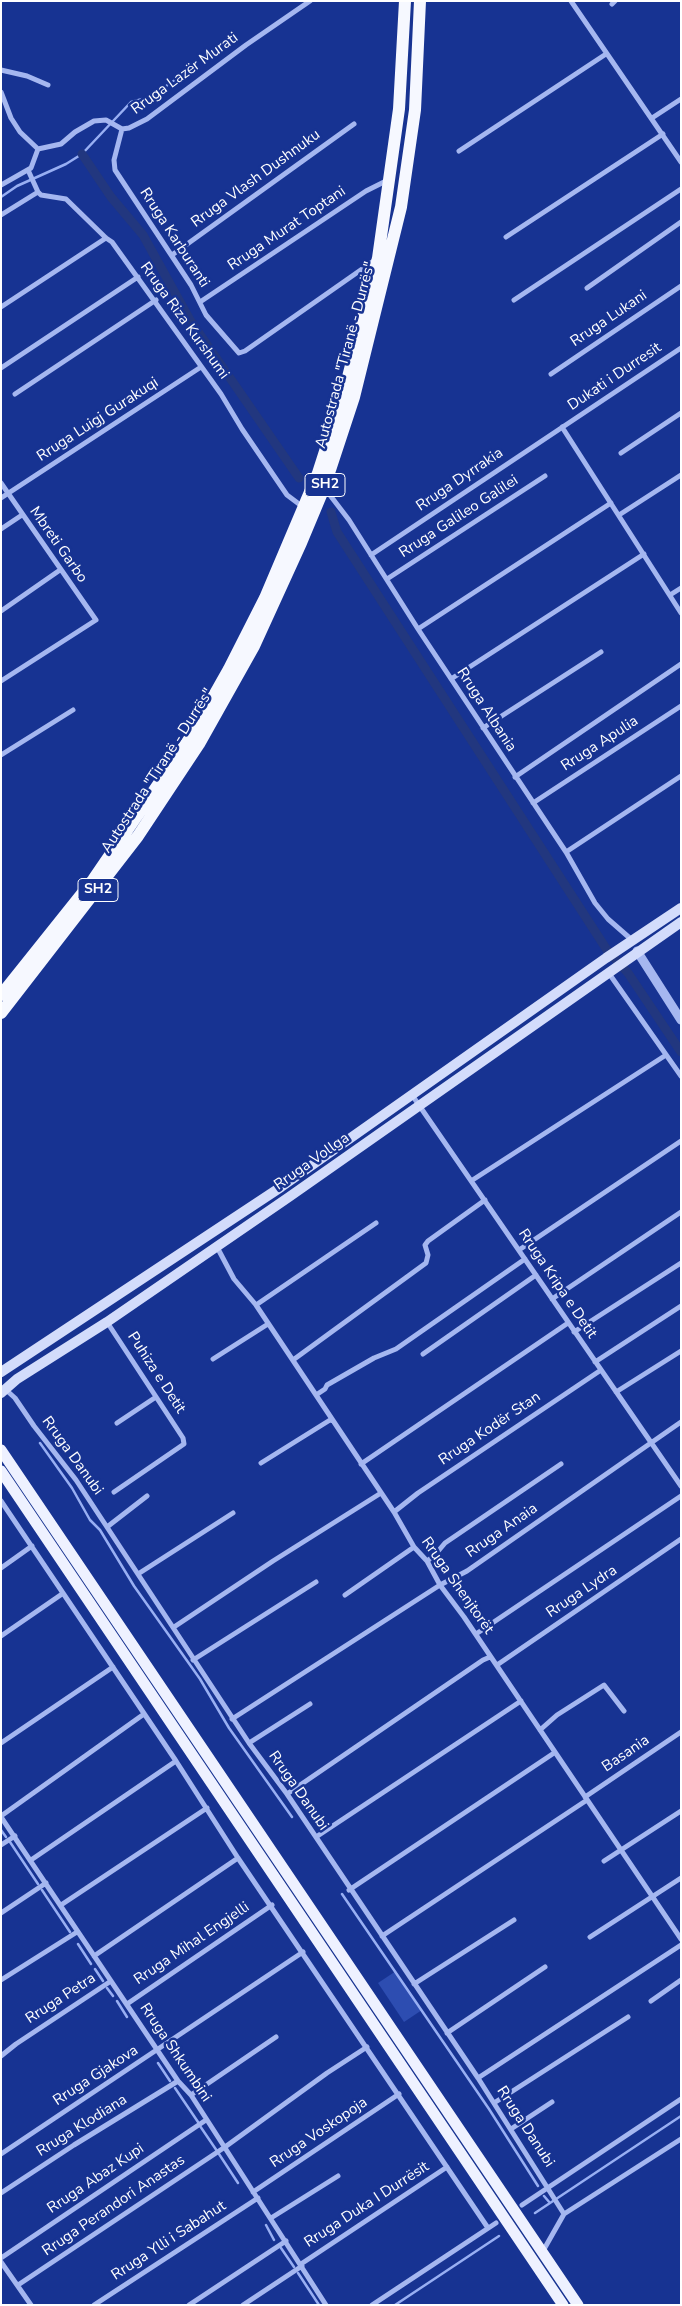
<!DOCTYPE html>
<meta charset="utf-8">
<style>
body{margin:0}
#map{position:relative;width:682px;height:2306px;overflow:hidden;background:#173392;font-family:"Nunito Sans",sans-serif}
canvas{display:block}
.frame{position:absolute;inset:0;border:2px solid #fff;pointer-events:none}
</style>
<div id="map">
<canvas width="682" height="2306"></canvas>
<div class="frame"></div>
</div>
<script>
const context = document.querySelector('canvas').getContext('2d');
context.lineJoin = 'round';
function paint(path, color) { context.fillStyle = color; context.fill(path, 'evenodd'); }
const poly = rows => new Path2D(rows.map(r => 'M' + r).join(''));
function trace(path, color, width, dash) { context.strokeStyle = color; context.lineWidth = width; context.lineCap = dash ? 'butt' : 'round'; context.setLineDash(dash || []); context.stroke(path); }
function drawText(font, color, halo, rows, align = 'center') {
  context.font = font + ' "Nunito Sans",sans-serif'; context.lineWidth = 5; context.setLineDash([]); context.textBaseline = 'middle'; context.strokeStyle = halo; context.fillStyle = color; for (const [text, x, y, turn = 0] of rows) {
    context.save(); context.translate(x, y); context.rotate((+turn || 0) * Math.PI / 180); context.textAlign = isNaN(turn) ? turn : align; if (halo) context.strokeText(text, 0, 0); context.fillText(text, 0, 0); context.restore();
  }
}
paint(poly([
 [396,1971,422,2010,404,2022,378,1983]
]), '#2d4db1');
trace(poly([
 [1,197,17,186,66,164,82,154,131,102,150,97,175,80],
 [40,1443,72,1488,90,1520,100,1530,134,1586,200,1679,229,1728,292,1817],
 [1,1830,6,1837],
 [10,1842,38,1884],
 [42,1890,70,1932],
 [342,1894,489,2109,538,2186],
 [78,1944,91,1964],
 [95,1969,103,1981],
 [107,1988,113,1996],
 [117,2001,127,2017],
 [158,2063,170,2081],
 [175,2088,198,2122],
 [200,2126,217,2151],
 [219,2154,238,2183],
 [544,2196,550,2203],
 [535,2213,681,2116],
 [266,2225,274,2240],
 [281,2248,294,2267],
 [298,2273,319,2305],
 [395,2305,499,2236]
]), '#98aff3', 2.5);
trace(poly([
 [82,154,111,197,143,235,190,320,299,478],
 [331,512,337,532,607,950,628,973,681,1052]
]), '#22377f', 9);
trace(poly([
 [571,1,681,162],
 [612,4,615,1],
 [1,70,27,76,48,85],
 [1,92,11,118,20,132,38,149],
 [652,118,681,99],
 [122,129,114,160,115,170,191,285,206,315,239,353,245,351,375,260],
 [38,149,61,144,75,132,94,121,106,120,122,129,129,128,147,119,246,45,310,1],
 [459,151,606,54],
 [28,170,38,192,41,195,66,199,106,238,112,242,221,394,242,429,287,495,303,507],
 [1,185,31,168,38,149],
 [1,215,38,192],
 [506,237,663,134],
 [172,255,354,124],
 [587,288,681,222],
 [514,300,681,189],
 [200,302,366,191,388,180],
 [1,307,106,238],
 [1,368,138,277],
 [551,374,681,286],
 [15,394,156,300],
 [562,427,681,613],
 [621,453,681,413],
 [1,483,96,620,1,681],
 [326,490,349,520,418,629,566,852,595,903,608,919,632,940],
 [1,498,201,367],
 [619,515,681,475],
 [1,529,22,515],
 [371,555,681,348],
 [387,579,545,476],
 [670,595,681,588],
 [1,611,60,570],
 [418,629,611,503],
 [451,679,644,554],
 [483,728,601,652],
 [1,755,73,710],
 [515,777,681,664],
 [533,803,681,706],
 [566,852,681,776],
 [608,972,681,1076],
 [412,1095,681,1486],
 [471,1181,666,1055],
 [217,1247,234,1279,256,1305,394,1512,414,1547,427,1561,440,1585,464,1617,681,1939],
 [519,1250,681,1141],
 [552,1299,681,1212],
 [256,1305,376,1223],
 [107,1322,183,1438,184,1444,114,1492],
 [574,1332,681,1263],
 [423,1354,536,1275],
 [213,1359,268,1324],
 [293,1360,426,1263,428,1255,425,1245,428,1241,485,1200],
 [595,1362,681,1306],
 [5,1389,15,1398,34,1426,76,1480,249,1743,287,1794,478,2078,564,2214],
 [616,1392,681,1351],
 [316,1395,325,1389,327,1385,374,1358,396,1349,525,1259],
 [117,1423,156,1397],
 [261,1463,330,1420,333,1421],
 [361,1464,568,1323],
 [1,1501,176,1761,238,1858,488,2228],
 [394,1512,418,1493,601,1370],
 [107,1527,147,1496],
 [427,1561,434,1556,445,1543,561,1464],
 [1,1568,32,1546],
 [138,1574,233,1513],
 [345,1595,414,1547],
 [174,1627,273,1561,381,1493],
 [476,1634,681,1496],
 [1,1636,62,1594],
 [193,1660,316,1582],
 [497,1665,681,1539],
 [232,1719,440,1585,467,1571,681,1422],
 [540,1730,557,1715,604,1685,624,1711],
 [1,1743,113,1667],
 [249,1743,310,1704],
 [287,1794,483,1660,490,1657],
 [585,1797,681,1732],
 [1,1816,144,1714],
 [1,1817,178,2081,191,2095,326,2305],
 [316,1837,521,1701],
 [1,1845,15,1836],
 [31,1860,176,1761],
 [604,1861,681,1811],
 [349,1890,554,1753],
 [61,1905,207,1808],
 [1,1913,46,1883],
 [382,1936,587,1800],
 [590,1937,681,1878],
 [94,1956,238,1858],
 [1,1980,77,1932],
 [414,1984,514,1920],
 [651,2001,681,1980],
 [127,2004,272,1905],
 [447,2033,545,1967],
 [1,2056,16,2044,111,1981],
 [478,2078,681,1945],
 [191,2095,276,2037],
 [494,2103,628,2017],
 [511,2129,552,2102],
 [1,2154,303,1952],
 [253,2192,399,2094],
 [1,2193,74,2145,178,2081],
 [522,2205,681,2099],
 [271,2218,338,2176],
 [543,2251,564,2214,681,2139],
 [1,2258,206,2120],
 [1,2262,31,2305],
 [301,2264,447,2167],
 [18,2285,225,2147,327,2073,367,2047],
 [94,2305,258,2198],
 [189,2305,286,2241],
 [243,2305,302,2266],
 [372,2305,496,2223]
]), '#a5b7f0', 5);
trace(poly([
 [637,951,681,1020]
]), '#a5b7f0', 9);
trace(poly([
 [1,1372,281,1187,606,958,681,908],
 [1,1393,17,1379,107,1322,289,1197,681,922]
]), '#d3dcfb', 10);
trace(poly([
 [1,1450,578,2305],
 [1,1471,563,2305]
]), '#eef1ff', 11);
trace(poly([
 [1,995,93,880,190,738,229,669,265,598,318,473,345,389,378,258,399,109,405,1],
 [1,1013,138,836,199,744,254,646,301,543,324,488,354,397,401,207,415,110,420,1]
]), '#f6f8ff', 12);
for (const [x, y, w] of [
 [325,485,40],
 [98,890,40]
]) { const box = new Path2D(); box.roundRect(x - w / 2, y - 11.5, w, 23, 4); context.fillStyle = '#173392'; context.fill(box); trace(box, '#fff', 1); }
drawText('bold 14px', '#fff', null, [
 ["SH2",325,485],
 ["SH2",98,890]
]);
drawText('15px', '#fff', '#173392', [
 ["Rruga Lazër Murati",185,74,-36],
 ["Rruga Vlash Dushnuku",256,179,-36],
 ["Rruga Murat Toptani",287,229,-34],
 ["Rruga Karburanti",174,238,57],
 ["Rruga Lukani",609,319,-34],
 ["Rruga Riza Kurshumi",184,321,54],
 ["Autostrada \"Tiranë - Durrës\"",346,355,-75],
 ["Dukati i Durresit",615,377,-34],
 ["Rruga Luigj Gurakuqi",98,420,-33],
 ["Rruga Dyrrakia",460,480,-34],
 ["Rruga Galileo Galilei",459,517,-33],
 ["Mbreti Garbo",58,545,55],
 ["Rruga Albania",486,710,57],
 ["Rruga Apulia",600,744,-33],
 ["Autostrada \"Tiranë - Durrës\"",158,771,-57],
 ["Rruga Vollga",312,1162,-35],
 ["Rruga Kripa e Detit",557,1284,56],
 ["Puhiza e Detit",156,1373,57],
 ["Rruga Kodër Stan",490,1429,-34],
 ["Rruga Danubi",72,1456,54],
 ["Rruga Anaia",502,1531,-35],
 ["Rruga Shenjtorët",457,1586,55],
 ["Rruga Lydra",582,1592,-34],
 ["Basania",626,1754,-34],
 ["Rruga Danubi",298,1791,55],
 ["Rruga Mihal Engjelli",192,1944,-34],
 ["Rruga Petra",61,1999,-33],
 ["Rruga Shkumbini",175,2053,56],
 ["Rruga Gjakova",96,2076,-33],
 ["Rruga Klodiana",82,2126,-32],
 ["Rruga Danubi",525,2127,57],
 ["Rruga Voskopoja",319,2133,-34],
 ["Rruga Abaz Kupi",96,2179,-34],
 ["Rruga Duka I Durrësit",367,2205,-33],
 ["Rruga Perandori Anastas",114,2206,-34],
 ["Rruga Ylli i Sabahut",169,2241,-33]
]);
</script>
